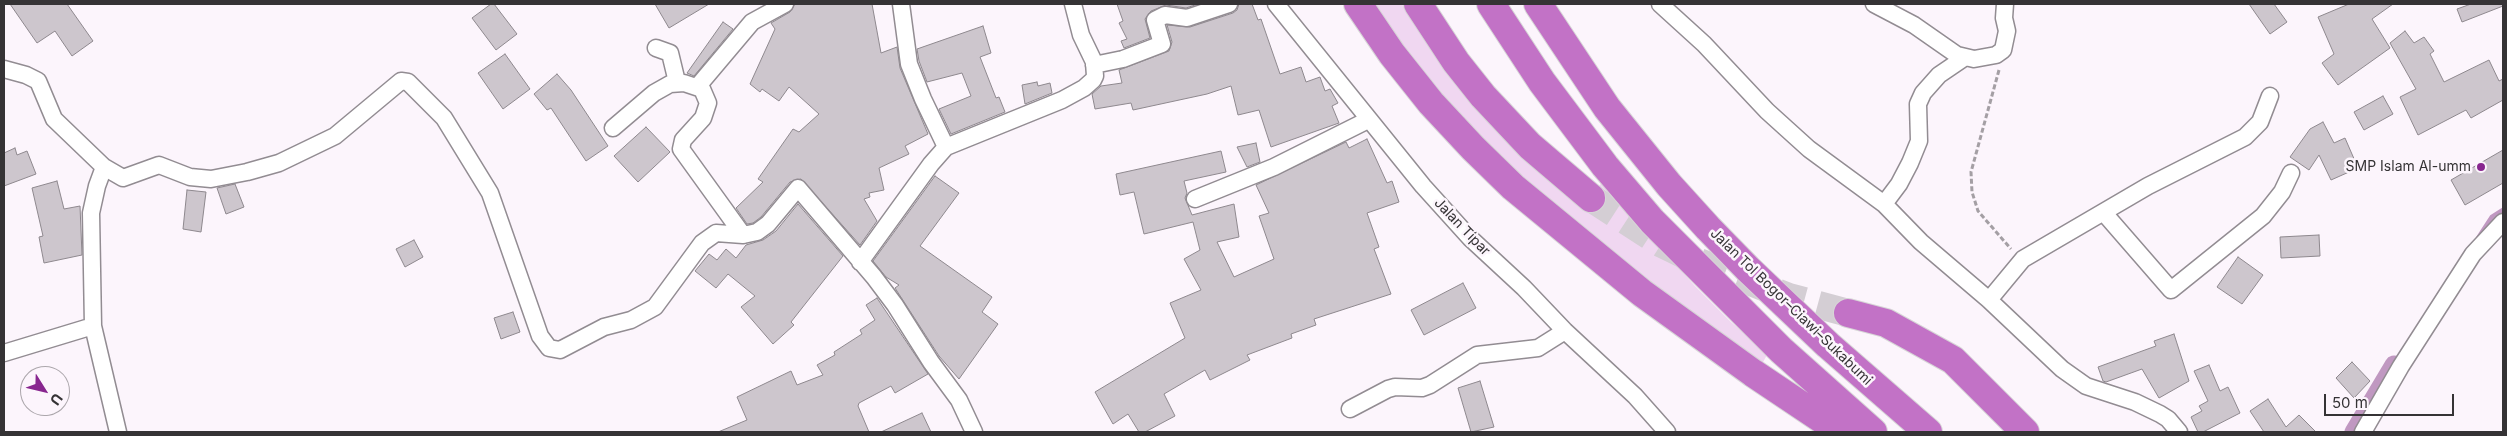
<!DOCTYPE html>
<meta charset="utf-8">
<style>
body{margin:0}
#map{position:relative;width:2507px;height:436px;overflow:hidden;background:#fcf5fc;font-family:Inter,sans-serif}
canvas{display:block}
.frame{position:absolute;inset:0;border:5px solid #353335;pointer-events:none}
.north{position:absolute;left:20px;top:366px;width:50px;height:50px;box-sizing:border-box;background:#fcf5fc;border:1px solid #aca7ac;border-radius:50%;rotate:126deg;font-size:14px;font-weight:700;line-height:20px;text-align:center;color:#353335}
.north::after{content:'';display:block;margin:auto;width:18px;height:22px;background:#88268f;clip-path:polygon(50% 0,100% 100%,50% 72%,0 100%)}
.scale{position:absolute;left:2324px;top:394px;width:130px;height:22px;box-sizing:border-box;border:2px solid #353335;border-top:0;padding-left:6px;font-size:15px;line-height:18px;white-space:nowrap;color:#353335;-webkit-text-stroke:4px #fcf5fc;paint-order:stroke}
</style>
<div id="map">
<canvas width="2507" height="436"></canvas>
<div class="frame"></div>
<div class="north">U</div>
<div class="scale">50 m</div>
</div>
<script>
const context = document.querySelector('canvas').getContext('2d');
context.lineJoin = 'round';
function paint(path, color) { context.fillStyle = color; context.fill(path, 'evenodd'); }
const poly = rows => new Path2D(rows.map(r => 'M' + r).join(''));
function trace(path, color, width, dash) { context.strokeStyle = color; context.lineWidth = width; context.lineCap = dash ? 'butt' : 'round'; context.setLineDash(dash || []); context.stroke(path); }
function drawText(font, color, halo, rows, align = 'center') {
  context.font = font + ' Inter,sans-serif'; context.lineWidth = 5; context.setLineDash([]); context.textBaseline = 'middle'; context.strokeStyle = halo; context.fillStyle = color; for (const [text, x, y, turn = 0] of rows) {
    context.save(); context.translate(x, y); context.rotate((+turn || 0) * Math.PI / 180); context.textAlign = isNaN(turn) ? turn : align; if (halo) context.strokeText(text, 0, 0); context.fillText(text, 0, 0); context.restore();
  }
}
paint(poly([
 [1371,4,1402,4,1445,70,1585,207,1602,182,1695,286,1731,322,1768,353,1762,364,1714,335,1554,206,1491,149,1436,92]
]), '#f0d7f1');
trace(poly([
 [2479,237,2492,217,2503,210]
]), '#c098c1', 5);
trace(poly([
 [2354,432,2394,365]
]), '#c098c1', 19);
const building = poly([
 [10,4,67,4,93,41,72,56,55,31,37,43,10,4],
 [491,4,494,4,517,34,496,50,472,18,491,4],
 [655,4,709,4,669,28,655,4],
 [795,4,872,4,881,53,897,47,900,68,928,134,905,146,909,154,879,168,884,190,869,193,870,197,864,199,877,221,860,245,801,179,790,182,761,217,753,223,747,224,736,208,763,182,758,179,793,129,799,132,819,114,789,87,779,101,762,89,760,92,750,84,775,29,771,23,790,12,795,4],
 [1117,4,1198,4,1186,8,1166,5,1151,11,1145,19,1150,38,1124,48,1121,41,1127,39,1119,23,1123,21,1117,4],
 [1239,4,1252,4,1258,20,1261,19,1280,74,1301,67,1306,82,1320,77,1325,91,1330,89,1338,103,1332,106,1339,123,1271,147,1259,110,1238,115,1231,86,1207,94,1133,110,1131,103,1095,109,1092,94,1101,86,1122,83,1119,70,1169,51,1172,42,1167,25,1190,27,1233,13,1237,10,1239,4],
 [2249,4,2274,4,2287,22,2270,34,2249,4],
 [2349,4,2393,4,2372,19,2390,48,2338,85,2322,63,2334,54,2318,17,2349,4],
 [2471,4,2503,4,2503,6,2462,22,2457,9,2471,4],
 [723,22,733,29,694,76,687,73,723,22],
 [983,26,991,53,980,57,996,98,999,97,1005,112,951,134,939,109,971,96,962,73,927,82,919,61,917,49,983,26],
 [2405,31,2414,43,2424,37,2434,51,2430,54,2444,82,2489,60,2499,81,2503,79,2503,100,2471,118,2466,110,2418,135,2400,97,2416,89,2390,43,2405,31],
 [505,54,530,89,503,109,478,73,505,54],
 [557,74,571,90,608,146,586,161,551,108,547,110,534,94,557,74],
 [1037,82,1038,86,1050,83,1052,93,1025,104,1022,85,1037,82],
 [2383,96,2393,114,2364,130,2354,112,2383,96],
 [2323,122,2334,143,2345,138,2358,168,2331,180,2319,155,2309,170,2290,157,2310,129,2323,122],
 [646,127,670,152,638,182,614,156,646,127],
 [1367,139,1387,183,1392,181,1399,202,1367,213,1379,247,1374,249,1391,294,1314,319,1316,325,1291,334,1292,338,1247,355,1250,360,1210,380,1205,370,1164,394,1175,416,1145,432,1139,432,1128,414,1113,424,1095,392,1185,338,1170,303,1201,290,1184,259,1200,250,1193,222,1144,234,1134,192,1120,195,1116,174,1221,151,1226,172,1184,181,1187,193,1185,198,1192,215,1234,204,1239,237,1217,242,1234,277,1274,259,1259,216,1269,213,1256,185,1346,142,1349,148,1367,139],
 [1256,143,1260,162,1247,167,1237,147,1256,143],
 [15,148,17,155,27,151,36,174,4,186,4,153,15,148],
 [2503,150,2503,183,2465,205,2451,180,2503,150],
 [935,176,959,193,920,246,992,297,982,312,998,324,959,379,939,356,895,288,899,285,886,277,873,261,935,176],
 [57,181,64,209,80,206,82,255,44,263,39,237,43,236,32,188,57,181],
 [235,184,244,207,226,214,217,188,235,184],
 [187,190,206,192,201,232,183,229,187,190],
 [798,204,843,256,791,322,794,325,773,344,741,307,755,296,728,274,716,288,695,271,709,254,717,260,726,249,736,258,746,245,763,240,776,231,798,204],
 [2319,235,2320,256,2281,258,2280,237,2319,235],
 [414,240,423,257,405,267,396,249,414,240],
 [2238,257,2263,275,2242,304,2217,287,2238,257],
 [1463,283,1476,308,1424,335,1411,310,1463,283],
 [877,298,928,374,895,393,891,386,859,403,858,406,869,432,718,432,747,420,737,397,791,371,797,385,823,375,817,365,835,355,834,352,862,334,860,330,875,320,866,305,877,298],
 [513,312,520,332,501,339,494,318,513,312],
 [2174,334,2189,381,2159,398,2142,369,2106,382,2103,381,2098,367,2156,346,2154,341,2174,334],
 [2352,362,2370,381,2354,398,2336,378,2352,362],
 [2209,365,2220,391,2228,387,2240,413,2203,432,2198,432,2191,417,2202,411,2199,406,2208,401,2194,371,2209,365],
 [1480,381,1494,427,1471,432,1458,388,1480,381],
 [2268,399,2286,427,2299,415,2316,432,2264,432,2250,411,2268,399],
 [922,413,931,432,881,432,922,413]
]);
paint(building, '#cdc6cd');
trace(building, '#8e888e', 1);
trace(poly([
 [1591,198,1662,244,1699,262,1789,297,1848,313]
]), '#d4ced4', 28, [28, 14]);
const street = poly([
 [901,4,909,64,923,99,946,147],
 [1276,4,1423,186,1470,238,1524,288,1565,331,1635,396,1667,432],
 [1660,4,1704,44,1767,111,1809,149,1884,204,1921,242,1989,300,2062,369,2086,386,2135,402,2160,414,2168,419,2179,432],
 [1874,4,1914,25,1957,55,1974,59,1996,55,2003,50,2007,31,2004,18,2005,4],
 [656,48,670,53,677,82],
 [1094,65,1123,59,1162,44,1155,20,1165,15,1187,18,1229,4],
 [4,69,26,75,38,81,54,119,104,167,123,178,159,165,190,177,211,179,247,172,279,163,335,136,401,81,408,82,444,118,490,193,540,336,549,348,560,350,604,327,631,320,655,307,702,243,716,233,743,235,757,232,768,224,798,188,874,277,895,305,931,362,959,400,974,432],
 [698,86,752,22,785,4],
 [613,128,654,93,670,84,684,83,702,89,708,103,703,118,683,140,681,149,743,235],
 [104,167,97,186,91,213,93,326,118,432],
 [1195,199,1274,167,1368,120],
 [1884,204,1899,184,1910,163,1919,141,1918,104,1923,93,1939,75,1964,58],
 [2104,213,2171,290,2263,216,2282,192,2291,173],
 [860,262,931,164,946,147,1062,100,1084,88,1093,80,1095,76,1094,62,1081,35,1073,4],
 [1989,300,2023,259,2148,186,2245,137,2260,122,2270,96],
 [4,353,93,326],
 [1350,409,1388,389,1395,387,1422,388,1430,385,1477,355,1538,348,1565,331],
 [2363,432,2401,366,2473,254,2503,222]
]);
const highway = poly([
 [1358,4,1392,54,1431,103,1473,148,1513,187,1642,293,1753,373,1841,432],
 [1418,4,1456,62,1483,96,1530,146,1591,198],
 [1491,4,1542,82,1605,166,1652,221,1781,350,1873,432],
 [1538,4,1607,108,1669,185,1708,228,1748,269,1828,345,1928,432],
 [1848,313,1886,323,1953,360,2025,432]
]);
trace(street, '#928c92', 19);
trace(highway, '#d7d6d7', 30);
trace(poly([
 [1999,70,1971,172,1972,192,1978,211,2011,249]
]), '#a49fa4', 3, [5, 2.5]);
trace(street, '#fff', 16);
trace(highway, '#c272c6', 28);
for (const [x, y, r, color] of [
 [2481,167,5,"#88268f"]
]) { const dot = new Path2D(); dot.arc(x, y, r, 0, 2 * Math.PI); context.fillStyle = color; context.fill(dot); trace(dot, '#fcf5fc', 2); }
drawText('14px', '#353335', '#fcf5fc', [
 ["SMP Islam Al-umm",2471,167]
], 'right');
drawText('14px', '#353335', '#fcf5fc', [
 ["Jalan Tipar",1462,227,46],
 ["Jalan Tol Bogor–Ciawi–Sukabumi",1791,307,44]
]);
</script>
